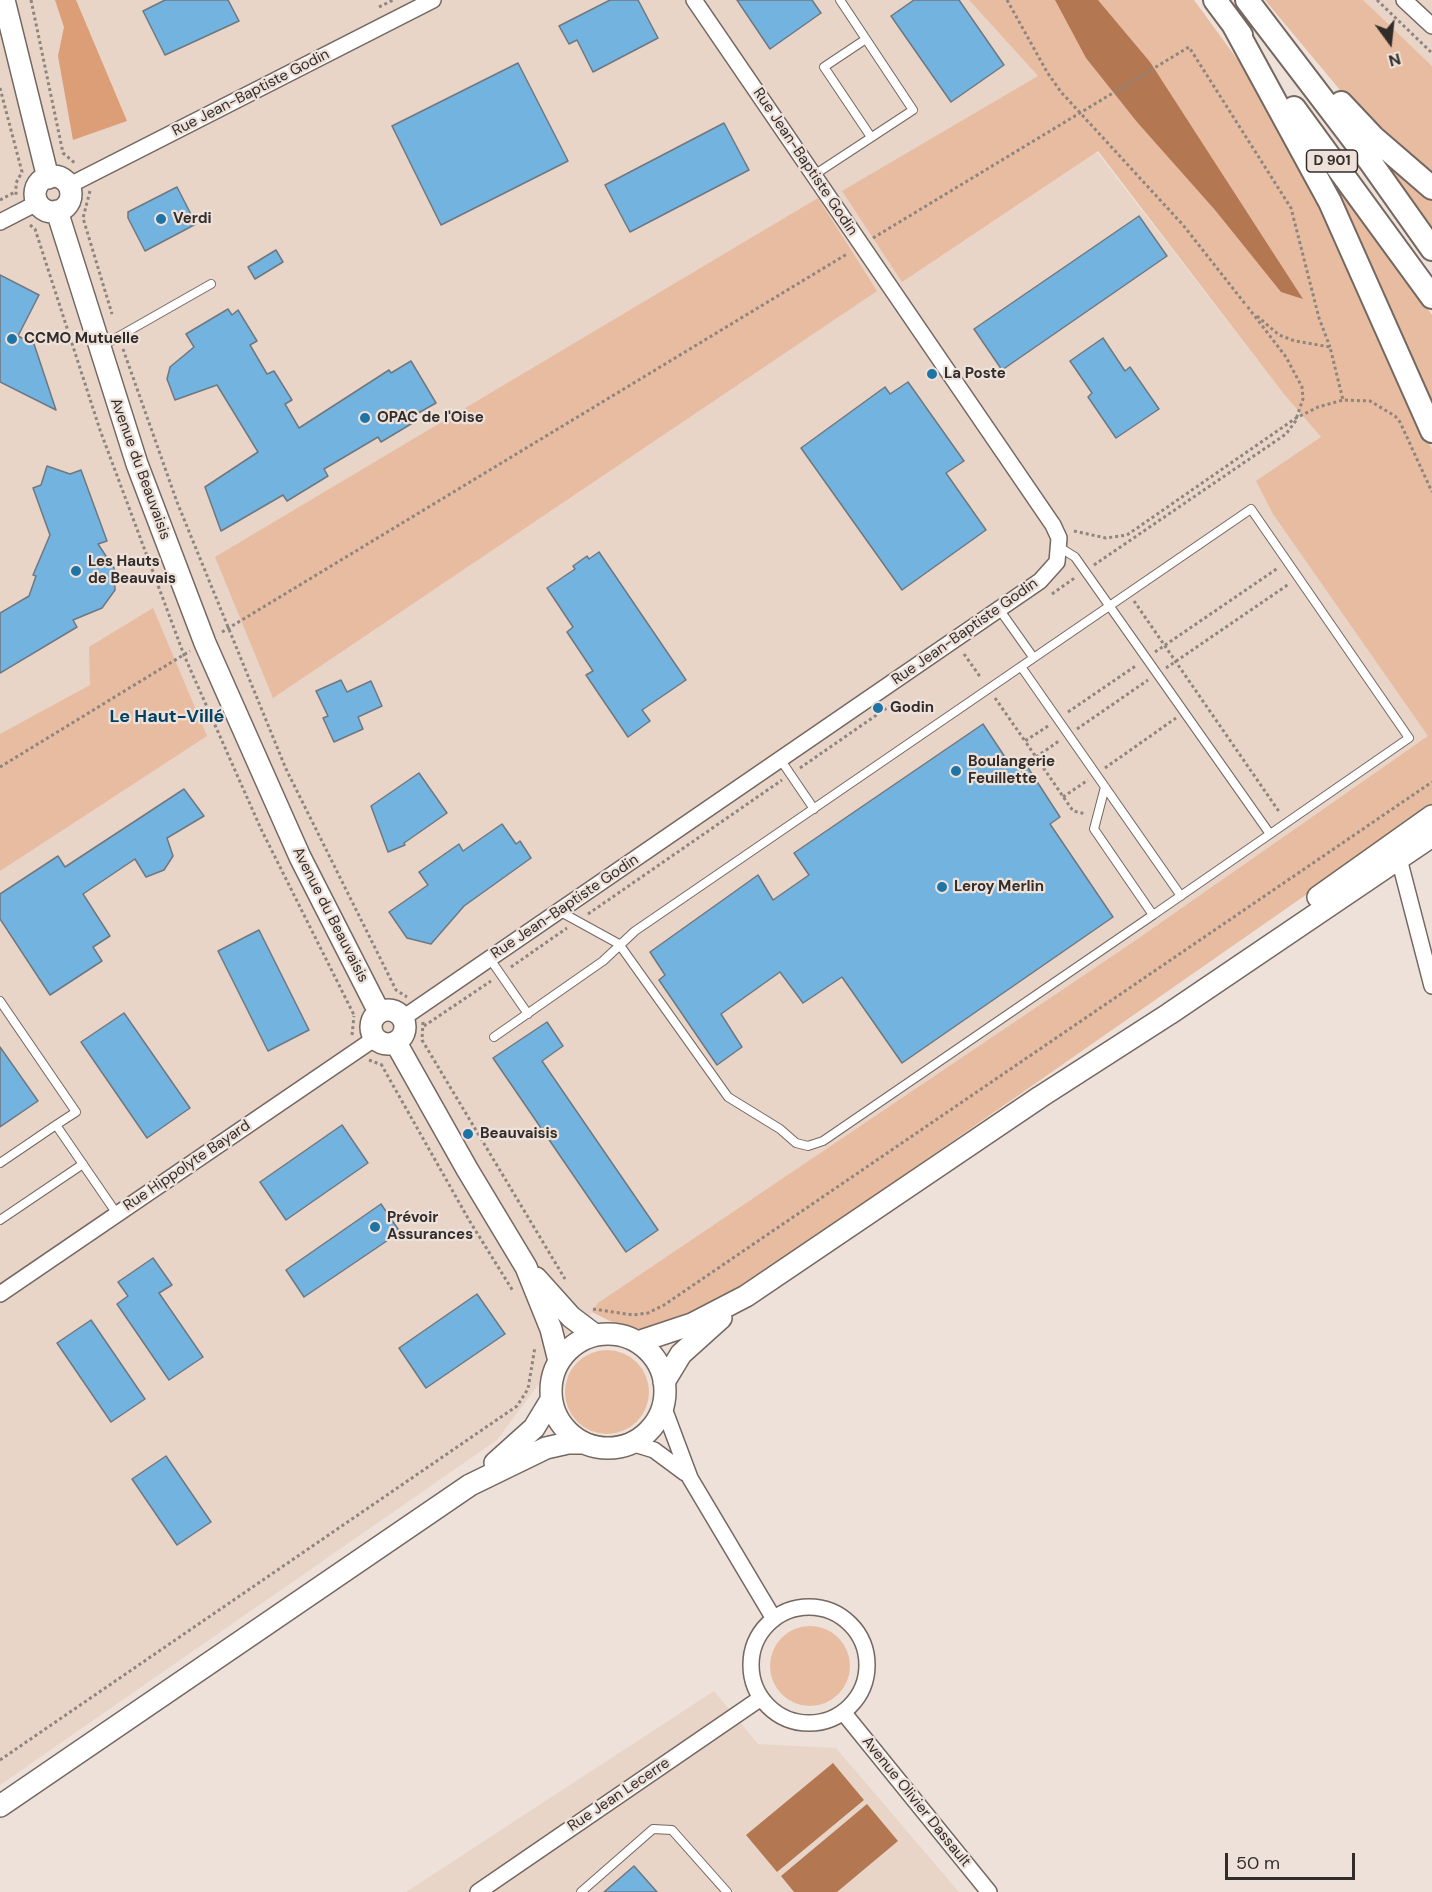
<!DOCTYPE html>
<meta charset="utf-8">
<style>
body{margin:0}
#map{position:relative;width:1432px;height:1892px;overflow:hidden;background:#eee1d9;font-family:"DM Sans",sans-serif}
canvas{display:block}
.north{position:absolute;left:1360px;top:12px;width:60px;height:60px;-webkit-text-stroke:4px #eee1d9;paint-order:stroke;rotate:165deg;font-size:16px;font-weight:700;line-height:24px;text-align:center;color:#322d2a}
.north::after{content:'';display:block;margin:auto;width:21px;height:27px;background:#322d2a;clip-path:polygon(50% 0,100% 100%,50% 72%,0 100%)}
.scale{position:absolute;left:1225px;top:1853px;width:130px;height:27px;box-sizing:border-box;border:3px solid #322d2a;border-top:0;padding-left:8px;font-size:18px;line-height:21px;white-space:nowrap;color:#322d2a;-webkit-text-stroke:4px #eee1d9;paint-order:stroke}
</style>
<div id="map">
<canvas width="1432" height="1892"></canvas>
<div class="north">N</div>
<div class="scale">50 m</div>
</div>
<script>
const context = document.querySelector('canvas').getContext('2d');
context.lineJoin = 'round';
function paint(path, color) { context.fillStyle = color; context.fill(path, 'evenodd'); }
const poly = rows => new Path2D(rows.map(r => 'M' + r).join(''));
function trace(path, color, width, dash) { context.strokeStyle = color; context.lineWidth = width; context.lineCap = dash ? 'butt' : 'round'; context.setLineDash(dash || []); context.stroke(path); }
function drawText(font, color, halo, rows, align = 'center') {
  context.font = font + ' "DM Sans",sans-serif'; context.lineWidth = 4.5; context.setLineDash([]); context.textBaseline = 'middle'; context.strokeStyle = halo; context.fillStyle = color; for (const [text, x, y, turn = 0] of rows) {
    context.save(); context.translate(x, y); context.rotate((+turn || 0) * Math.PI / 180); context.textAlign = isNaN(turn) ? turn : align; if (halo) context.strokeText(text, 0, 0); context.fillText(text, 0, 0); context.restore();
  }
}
paint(poly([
 [0,0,969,0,1038,76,1283,393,1321,437,1432,348,1432,740,599,1303,497,1440,0,1785],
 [1363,0,1432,0,1432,66,1374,13],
 [714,1691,758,1744,836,1748,959,1892,406,1892]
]), '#e9d4c8');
paint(poly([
 [969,0,1194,0,1243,67,1289,140,1432,450,1432,807,726,1299,651,1332,610,1321,592,1312,598,1303,1136,940,1428,736,1273,514,1256,481,1321,437,1283,393,1098,151,902,282,842,191,1038,76],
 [1265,0,1363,0,1432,66,1432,182,1365,120],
 [1364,141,1432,198,1432,235],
 [1339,185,1432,315,1432,414,1333,192],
 [818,198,877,291,273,698,215,557],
 [153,608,207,736,0,871,0,734,90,685,89,647],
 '565 1392a42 42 0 1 1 84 0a42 42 0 1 1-84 0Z',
 '770 1666a40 40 0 1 1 80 0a40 40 0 1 1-80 0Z'
]), '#e8bca0');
paint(poly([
 [55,0,76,0,127,121,73,140,58,56,64,27]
]), '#db9e76');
paint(poly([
 [1055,0,1098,0,1150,62,1303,299,1281,292,1215,210,1137,122,1086,58],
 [833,1763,864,1800,777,1872,746,1835],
 [867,1804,898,1841,837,1892,794,1892,781,1876]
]), '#b37852');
const building = poly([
 [165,0,228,0,239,21,165,55,143,11,165,0],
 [610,0,638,0,658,38,593,72,577,40,569,44,559,26,610,0],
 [737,0,812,0,821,13,770,49,737,0],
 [914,0,959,0,1004,65,951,102,891,16,914,0],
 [518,63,568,161,441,225,392,126,518,63],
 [724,123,749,170,630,232,605,185,724,123],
 [177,187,196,224,145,251,128,218,128,212,177,187],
 [1139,216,1167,256,1002,370,974,329,1139,216],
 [276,250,283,262,255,279,248,267,276,250],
 [0,275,39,295,18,336,34,344,56,410,0,382,0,275],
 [228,309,232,315,238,310,257,341,250,345,267,374,274,371,292,400,285,404,299,428,389,370,391,373,411,361,436,403,413,416,416,421,381,442,378,437,324,469,328,476,287,501,283,495,221,531,205,487,258,452,217,385,175,400,167,379,170,367,194,347,186,334,228,309],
 [1103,338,1125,371,1130,367,1159,409,1116,438,1088,397,1092,393,1070,361,1103,338],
 [908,382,964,461,946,473,986,530,902,590,801,448,885,387,890,394,908,382],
 [47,466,70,474,81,470,107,541,98,544,114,568,115,590,102,608,73,620,77,627,0,673,0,613,29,596,36,576,33,575,50,535,33,488,41,485,47,466],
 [599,552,686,680,642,710,650,721,628,737,586,675,593,671,567,632,573,627,547,588,575,569,573,566,587,556,589,559,599,552],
 [341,680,347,692,371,681,382,706,358,717,363,729,334,742,323,718,328,716,316,691,341,680],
 [983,724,1009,763,1021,757,1060,817,1050,824,1113,917,902,1063,842,977,803,1003,780,972,721,1014,742,1047,717,1065,659,980,665,975,650,952,758,875,773,900,809,875,794,853,983,724],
 [419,773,447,813,404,843,405,845,388,852,371,806,419,773],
 [184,789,204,816,167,838,173,856,164,870,146,877,135,859,83,894,110,936,93,947,102,961,50,995,0,919,0,894,58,856,65,867,184,789],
 [502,824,516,844,520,841,531,858,464,906,431,944,407,938,389,912,428,885,419,872,459,844,463,851,502,824],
 [259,930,309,1030,268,1051,218,951,259,930],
 [124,1013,190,1108,147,1138,81,1042,124,1013],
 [547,1022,563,1046,542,1061,658,1230,626,1252,493,1058,547,1022],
 [0,1047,38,1101,0,1127,0,1047],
 [342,1125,368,1163,286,1220,260,1182,342,1125],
 [381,1204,400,1232,304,1297,286,1270,381,1204],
 [153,1258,172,1285,159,1293,203,1357,169,1380,117,1304,128,1296,118,1282,153,1258],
 [477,1294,505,1334,426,1388,399,1348,477,1294],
 [91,1320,145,1399,111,1422,57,1343,91,1320],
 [166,1456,211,1522,177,1545,132,1479,166,1456],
 [634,1866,657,1892,604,1892,634,1866]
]);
paint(building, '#73b3df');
trace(building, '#6d7880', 1.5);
const lane = poly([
 [866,39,824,67,871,137],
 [814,175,913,110,840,0],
 [102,346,211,284],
 [1059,547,1075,557,1270,834],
 [999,609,1033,657],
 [1022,668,1181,896],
 [780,759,814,809],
 [559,911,619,944,728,1097,780,1129,796,1143,808,1146,823,1141,1153,915],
 [490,959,528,1014],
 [0,1001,76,1112,56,1125],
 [494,1037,603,961,635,931,1251,509,1409,738,1153,915,1094,829,1105,787],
 [0,1163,56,1125,117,1214],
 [0,1220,83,1164],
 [581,1892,653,1829,672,1830,727,1892]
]);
const street = poly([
 [1404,0,1432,26],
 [68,186,433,0],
 [0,222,37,203],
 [1397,851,1432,986],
 [403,1018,1040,581,1057,562,1059,538,1053,525,694,0],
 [0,1294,374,1039],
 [663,1406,690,1478,774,1619],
 [631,1443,654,1450,685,1473],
 '751 1665a58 58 0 1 1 116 0a58 58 0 1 1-116 0Z',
 [843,1712,989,1892],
 [478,1892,761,1698]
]);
const secondary = poly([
 [4,0,48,178],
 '35 194a18 18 0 1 1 36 0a18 18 0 1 1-36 0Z',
 [57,211,137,464,205,643,300,857,379,1012],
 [1318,897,1432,816],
 '371 1027a17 17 0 1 1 34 0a17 17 0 1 1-34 0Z',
 [396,1043,467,1169,526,1267,551,1329,559,1361],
 [536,1278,571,1317,595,1335],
 '551 1391a57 57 0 1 1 114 0a57 57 0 1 1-114 0Z',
 [638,1342,692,1324,746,1296,1040,1097,1169,1014,1432,836],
 [664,1382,681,1354,721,1318],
 [495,1463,534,1428,551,1400],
 [0,1806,470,1485,546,1448,568,1443,584,1443]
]);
const primary = poly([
 [1215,0,1241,35],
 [1247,0,1369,160,1432,249],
 [1233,24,1330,202,1432,431],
 [1341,103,1373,137,1432,188],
 [1294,108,1432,297]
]);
trace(lane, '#746861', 10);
trace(street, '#746861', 18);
trace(secondary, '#746861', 24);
trace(primary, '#746861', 26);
trace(poly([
 [31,0,63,153,76,164],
 [1007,0,1047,72,1061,92,1183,225,1246,305],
 [1377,0,1432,53],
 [379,7,393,0],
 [0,88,22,172,16,183,16,195],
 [90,191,83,218,112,314],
 [0,200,15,192],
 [30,225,35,229,100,430,184,655,261,829,354,1015],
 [873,238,1189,47,1291,208,1319,318,1330,347],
 [1257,316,1279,335,1295,341,1330,347,1343,400],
 [123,349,177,502,286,769,396,990,407,997],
 [1074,531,1106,538,1127,535,1296,418,1318,407,1343,400,1370,401,1395,416,1400,422,1432,492],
 [1094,565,1286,434,1295,422,1303,399,1302,387,1286,357,1247,306],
 [1052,594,1076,577],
 [1134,601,1280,813],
 [222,632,847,254],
 [1155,652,1278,568],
 [964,654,981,678],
 [1166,668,1289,584],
 [995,698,1025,741],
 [1068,712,1137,665],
 [1048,726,1025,741,1073,811,1086,814],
 [1077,729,1148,680],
 [1036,757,1059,741],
 [0,767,190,651],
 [800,768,891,705],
 [1105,768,1176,718],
 [1063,797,1088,780],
 [588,914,782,780],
 [511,967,567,928],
 [423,1022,422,1040,565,1279],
 [424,1026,491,981],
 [352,1035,354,1016],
 [369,1060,382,1065],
 [381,1064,469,1220,513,1291],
 [593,1309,633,1315,648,1313,664,1305,1432,782],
 [0,1760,517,1406,528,1389,535,1347]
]), '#8e857f', 3, [3, 3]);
trace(lane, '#fff', 8);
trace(street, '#fff', 15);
trace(secondary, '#fff', 21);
trace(primary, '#fff', 22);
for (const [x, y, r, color] of [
 [161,219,6,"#1e74a4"],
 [12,339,6,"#1e74a4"],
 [932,374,6,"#1e74a4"],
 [365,418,6,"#1e74a4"],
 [76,571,6,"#1e74a4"],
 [878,708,6,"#1e74a4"],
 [956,771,6,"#1e74a4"],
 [942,887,6,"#1e74a4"],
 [468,1134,6,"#1e74a4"],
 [375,1227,6,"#1e74a4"]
]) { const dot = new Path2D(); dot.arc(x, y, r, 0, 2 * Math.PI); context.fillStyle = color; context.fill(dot); trace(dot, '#eee1d9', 2); }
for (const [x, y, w] of [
 [1332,161,51]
]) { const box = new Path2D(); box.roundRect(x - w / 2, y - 11, w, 22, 4.5); context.fillStyle = '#eee1d9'; context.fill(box); trace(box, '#322d2a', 1.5); }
drawText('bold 14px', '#322d2a', null, [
 ["D 901",1332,161]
]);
drawText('15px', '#322d2a', '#eee1d9', [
 ["Rue Jean-Baptiste Godin",251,93,-27],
 ["Rue Jean-Baptiste Godin",805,162,56],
 ["Avenue du Beauvaisis",140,469,70],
 ["Rue Jean-Baptiste Godin",965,632,-35],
 ["Rue Jean-Baptiste Godin",565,907,-34],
 ["Avenue du Beauvaisis",330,915,63],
 ["Rue Hippolyte Bayard",187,1166,-34],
 ["Rue Jean Lecerre",619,1795,-34],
 ["Avenue Olivier Dassault",916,1802,51]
]);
drawText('bold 15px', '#322d2a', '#eee1d9', [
 ["Verdi",173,219],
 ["CCMO Mutuelle",24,339],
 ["La Poste",944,374],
 ["OPAC de l'Oise",377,418],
 ["Les Hauts",88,562],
 ["de Beauvais",88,579],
 ["Godin",890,708],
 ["Boulangerie",968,762],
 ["Feuillette",968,779],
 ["Leroy Merlin",954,887],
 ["Beauvaisis",480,1134],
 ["Prévoir",387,1218],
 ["Assurances",387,1235]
], 'left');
drawText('bold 18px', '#014161', '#eee1d9', [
 ["Le Haut-Villé",167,717]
]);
</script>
